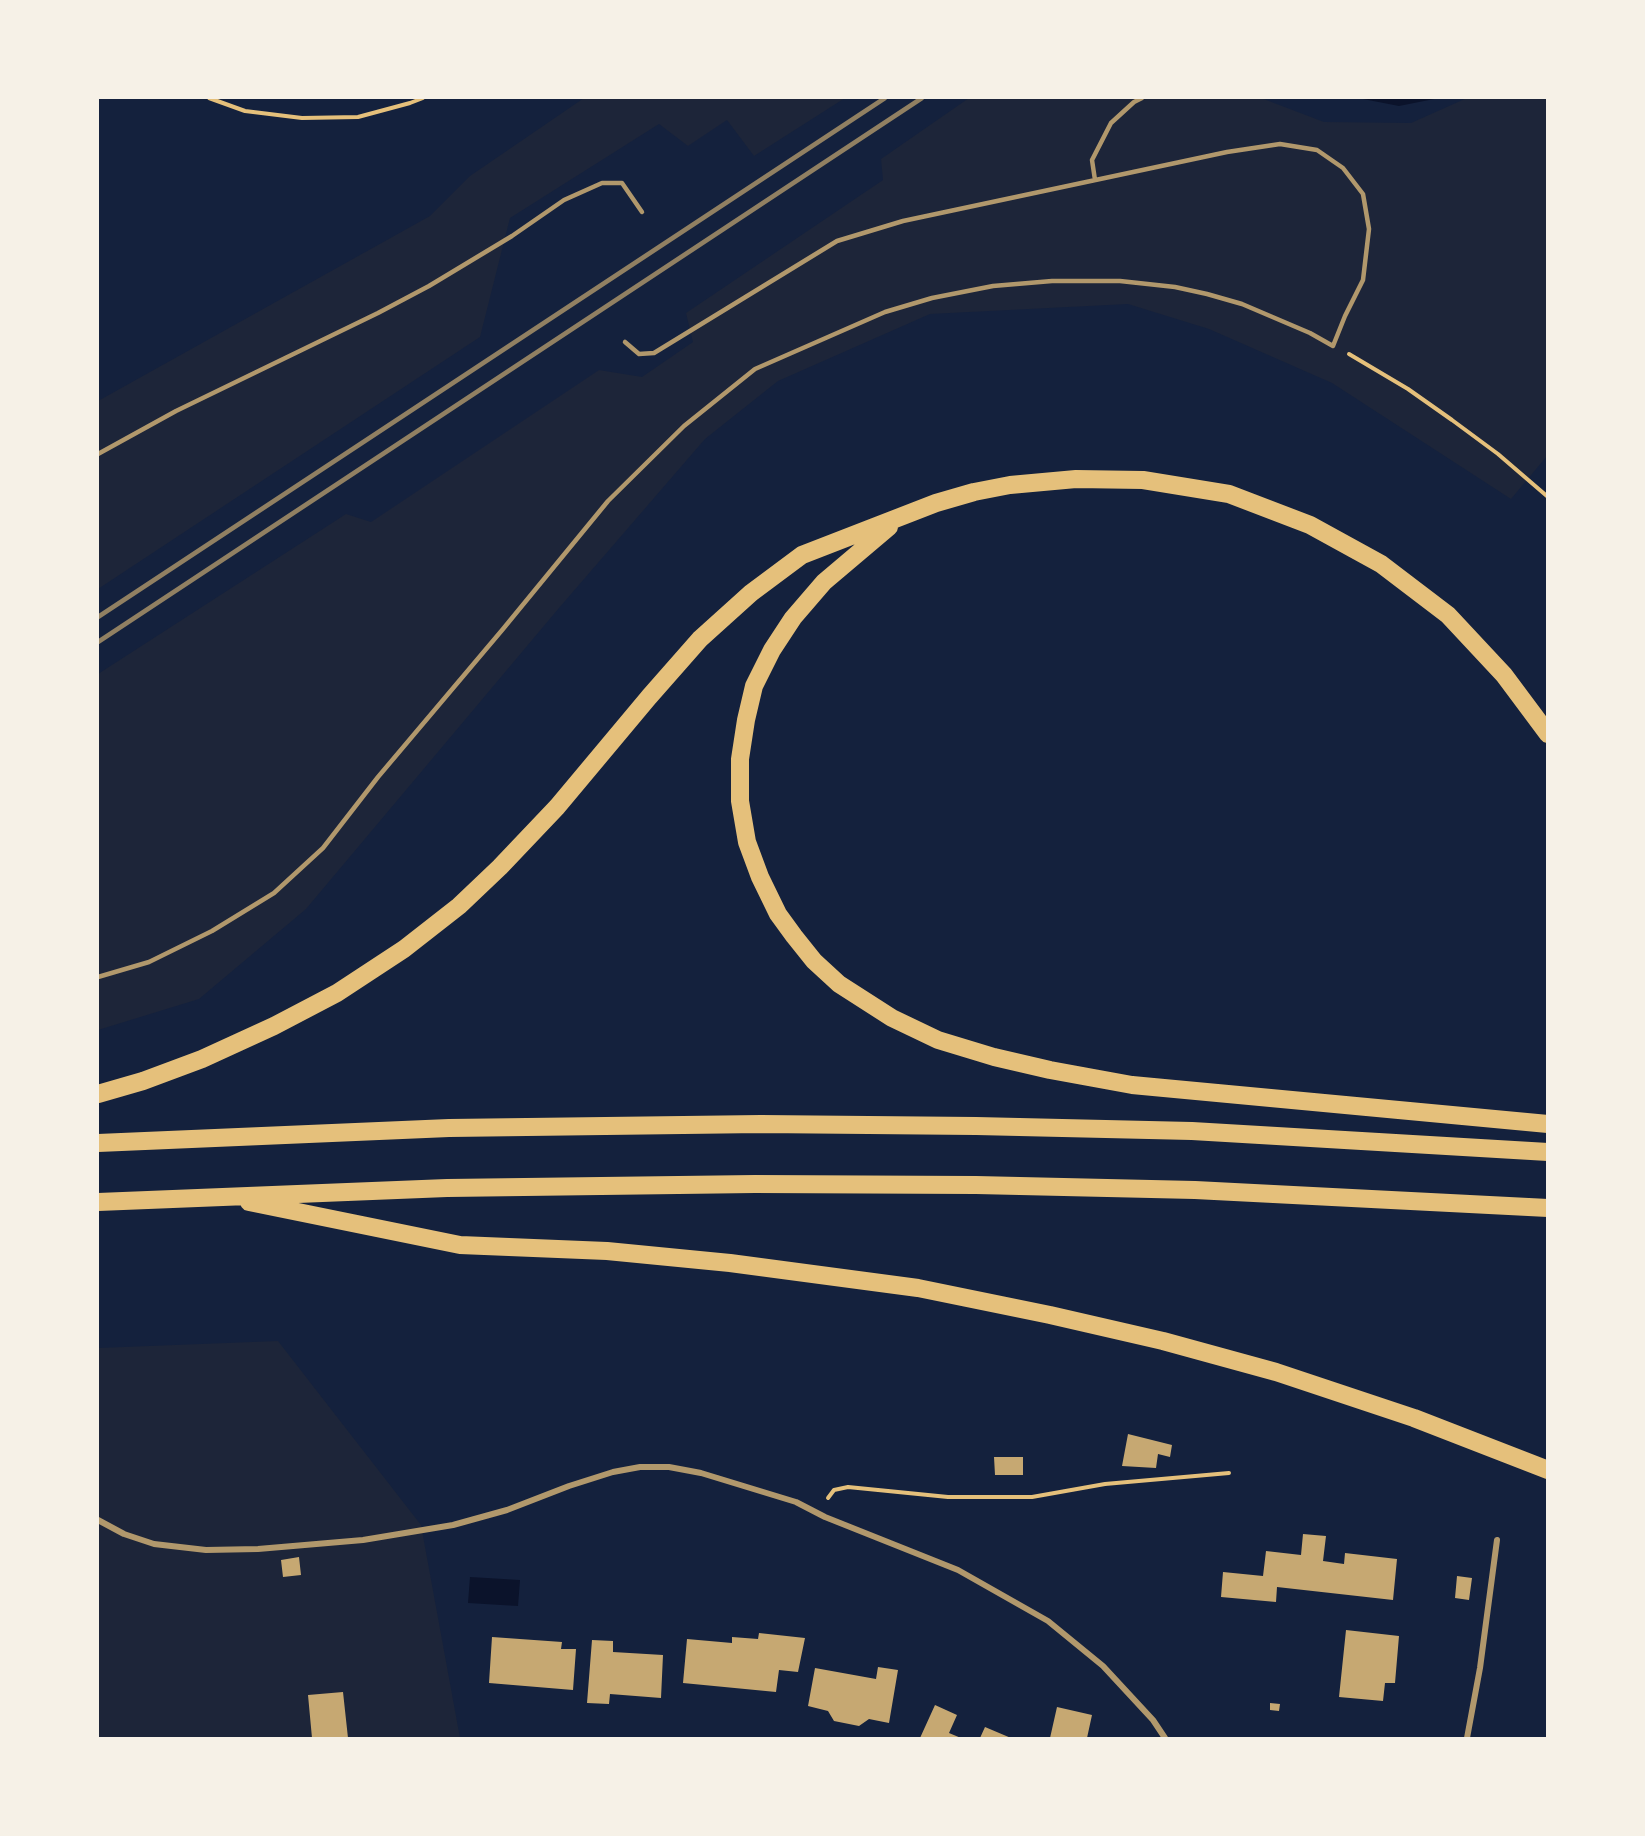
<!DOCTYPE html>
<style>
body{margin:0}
#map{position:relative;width:1645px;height:1836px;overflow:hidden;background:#14213d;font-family:Roboto,sans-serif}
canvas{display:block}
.frame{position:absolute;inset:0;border:99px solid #f6f1e7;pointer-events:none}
</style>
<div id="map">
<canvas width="1645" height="1836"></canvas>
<div class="frame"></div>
</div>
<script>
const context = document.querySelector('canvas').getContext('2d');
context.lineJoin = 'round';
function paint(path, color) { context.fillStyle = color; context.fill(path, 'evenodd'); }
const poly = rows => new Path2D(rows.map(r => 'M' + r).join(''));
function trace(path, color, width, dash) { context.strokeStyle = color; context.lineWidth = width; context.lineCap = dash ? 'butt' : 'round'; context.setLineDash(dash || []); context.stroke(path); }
paint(poly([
 [584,98,845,98,754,156,727,120,688,146,659,124,510,218,480,337,98,589,98,401,430,216,470,176],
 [969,98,1261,98,1324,122,1411,123,1467,98,1547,98,1547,456,1511,499,1332,383,1209,329,1128,304,930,314,778,381,705,439,559,608,306,909,199,999,98,1030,98,674,346,514,371,522,599,370,642,377,693,342,686,313,883,180,881,159],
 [278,1341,421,1525,460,1738,98,1738,98,1348]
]), '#1d2539');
paint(poly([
 [1358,98,1439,98,1399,106],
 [470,1577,520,1580,518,1606,468,1603]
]), '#0b132b');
paint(poly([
 [1128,1434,1172,1445,1170,1457,1158,1454,1156,1468,1122,1466],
 [994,1457,1023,1457,1023,1475,995,1475],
 [1303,1534,1326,1536,1323,1561,1344,1564,1345,1553,1397,1559,1393,1600,1277,1587,1276,1602,1221,1597,1223,1572,1263,1576,1266,1551,1301,1555],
 [299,1557,301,1575,283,1577,281,1560],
 [1457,1576,1472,1578,1469,1600,1455,1598],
 [1346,1630,1399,1636,1395,1683,1385,1683,1383,1701,1339,1697],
 [759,1633,805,1638,798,1672,779,1670,776,1692,683,1683,687,1639,732,1643,732,1637,758,1639],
 [492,1637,562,1642,561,1649,576,1649,573,1690,489,1683],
 [592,1640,613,1641,613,1652,663,1655,661,1698,610,1694,609,1704,587,1703],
 [878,1667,898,1670,889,1723,869,1719,859,1726,834,1721,828,1711,808,1706,815,1668,876,1679],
 [343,1692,348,1738,312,1738,308,1695],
 [1270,1703,1280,1704,1279,1711,1270,1710],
 [935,1705,957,1715,949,1733,961,1738,920,1738],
 [1057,1707,1092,1715,1087,1738,1050,1738],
 [985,1727,1011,1738,980,1738]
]), '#c6a872');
trace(poly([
 [209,98,245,111,302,118,358,117,410,103,423,98],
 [1349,354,1408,389,1452,420,1498,454,1548,497],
 [828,1498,834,1490,848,1487,948,1497,1032,1497,1105,1484,1229,1473]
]), '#e5c07b', 4);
trace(poly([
 [1095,180,1092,160,1111,123,1134,102,1142,98],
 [98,454,176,411,378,313,429,286,512,236,564,200,602,183,622,183,642,212],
 [98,977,149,962,212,931,274,893,323,848,378,777,503,629,608,501,684,426,755,369,885,312,932,298,993,286,1052,281,1120,281,1175,287,1207,294,1242,304,1310,333,1333,346,1345,316,1363,280,1369,229,1363,194,1343,168,1317,150,1280,144,1227,152,903,221,837,241,654,353,639,354,625,342]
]), '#b1986c', 4.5);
trace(poly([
 [98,1520,124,1534,154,1544,206,1550,258,1549,363,1540,453,1525,507,1510,569,1486,613,1472,640,1467,669,1467,701,1473,796,1502,825,1517,958,1570,1048,1621,1103,1666,1153,1720,1165,1738],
 [1467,1738,1480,1668,1497,1540]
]), '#b1986c', 6);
trace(poly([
 [889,527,824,582,793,618,772,650,754,686,746,720,740,759,740,801,747,842,760,877,778,914,794,936,814,961,839,984,892,1018,938,1040,994,1057,1050,1070,1132,1085,1548,1124],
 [98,1094,143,1081,202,1059,274,1026,337,993,404,949,459,906,500,867,557,807,649,697,700,639,751,593,802,555,936,503,974,492,1010,485,1076,479,1143,480,1229,494,1310,525,1381,564,1448,615,1504,675,1548,734],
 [98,1143,449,1128,761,1124,976,1126,1192,1131,1548,1152],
 [98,1202,447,1188,755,1184,976,1185,1195,1190,1548,1208],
 [249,1202,460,1245,607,1251,730,1263,918,1288,1050,1315,1163,1341,1276,1372,1414,1418,1548,1470]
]), '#e5c07b', 18);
trace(poly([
 [98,617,885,98],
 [98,642,922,98]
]), '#918062', 4.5);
</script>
